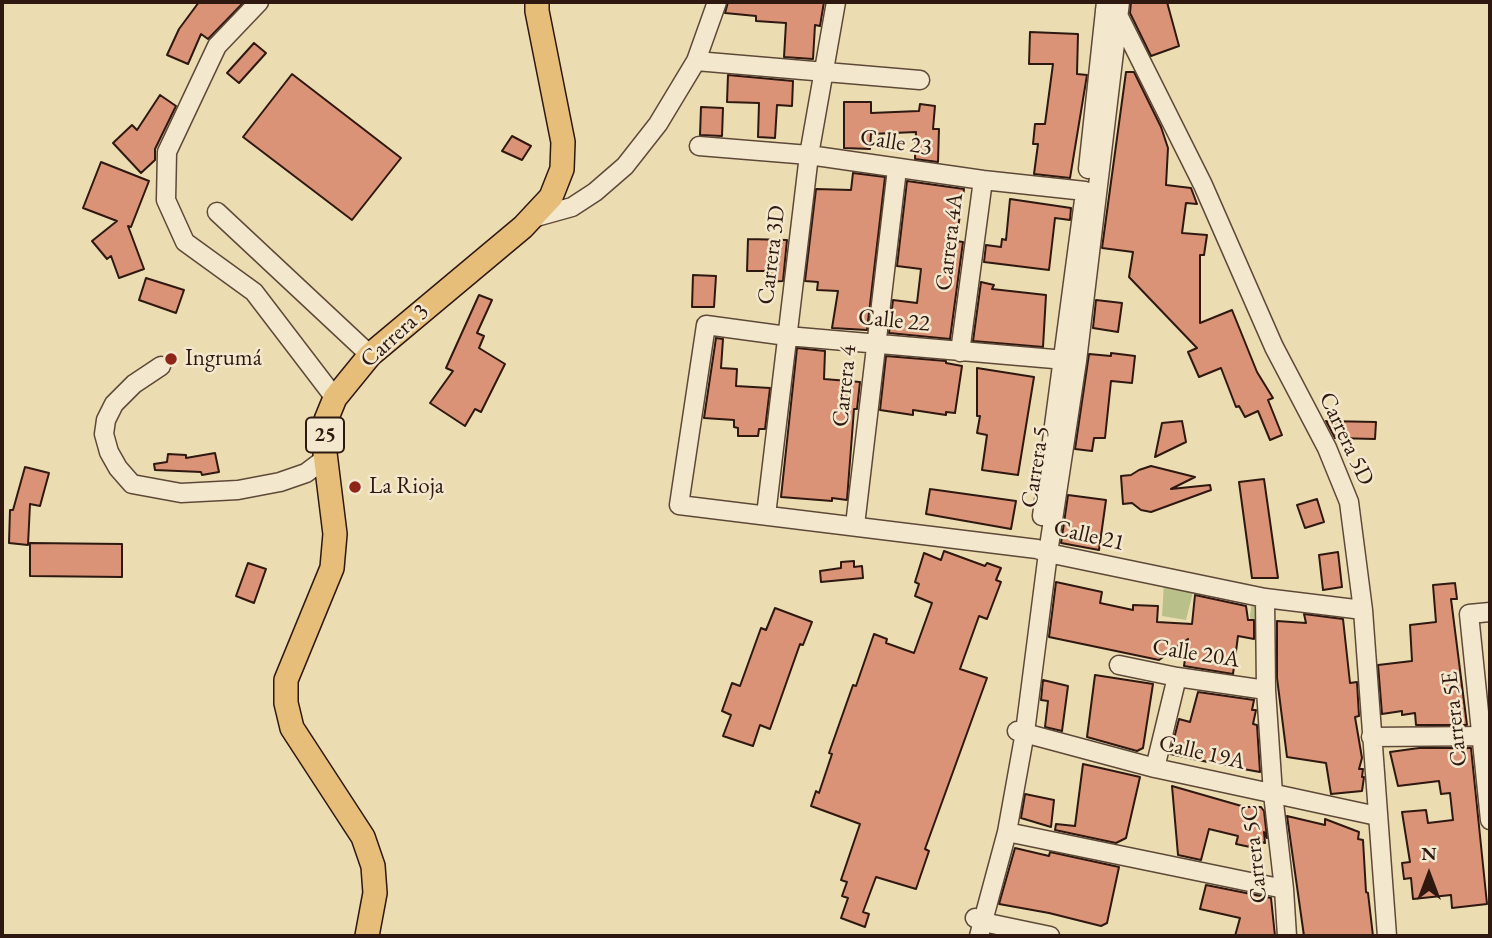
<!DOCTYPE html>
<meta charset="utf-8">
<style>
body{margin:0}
#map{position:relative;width:1492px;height:938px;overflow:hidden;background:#ecdcb2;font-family:"EB Garamond",serif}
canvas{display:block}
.frame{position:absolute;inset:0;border:4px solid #2e1810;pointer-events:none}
.north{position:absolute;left:1394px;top:840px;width:70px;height:70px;-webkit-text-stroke:5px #f3e8cd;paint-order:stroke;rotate:0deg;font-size:19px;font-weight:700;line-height:28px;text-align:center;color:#2e1810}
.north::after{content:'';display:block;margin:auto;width:24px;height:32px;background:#2e1810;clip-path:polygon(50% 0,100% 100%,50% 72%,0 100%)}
</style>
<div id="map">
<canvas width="1492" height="938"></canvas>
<div class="frame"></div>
<div class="north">N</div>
</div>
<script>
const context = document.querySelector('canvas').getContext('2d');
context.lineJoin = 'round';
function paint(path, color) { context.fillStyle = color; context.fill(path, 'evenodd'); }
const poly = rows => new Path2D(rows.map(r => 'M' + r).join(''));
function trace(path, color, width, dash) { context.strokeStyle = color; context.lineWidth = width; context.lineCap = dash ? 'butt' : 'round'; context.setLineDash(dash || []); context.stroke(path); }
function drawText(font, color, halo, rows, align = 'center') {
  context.font = font + ' "EB Garamond",serif'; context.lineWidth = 5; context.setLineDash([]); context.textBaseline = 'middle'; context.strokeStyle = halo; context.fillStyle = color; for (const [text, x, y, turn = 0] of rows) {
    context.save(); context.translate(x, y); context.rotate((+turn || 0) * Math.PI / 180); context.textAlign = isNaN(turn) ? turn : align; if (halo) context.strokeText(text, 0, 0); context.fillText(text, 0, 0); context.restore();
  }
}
paint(poly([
 [1164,583,1194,586,1262,602,1263,638,1252,637,1250,615,1252,602,1194,588,1186,620,1162,616]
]), '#bac08a');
const building = poly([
 [199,2,244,2,208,39,201,34,188,64,167,55,179,29,199,2],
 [728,2,824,2,820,26,815,25,813,59,784,57,786,23,756,21,756,16,725,13,728,2],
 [1131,2,1167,2,1179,46,1151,56,1130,13,1131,2],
 [1030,32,1078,34,1077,74,1087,75,1070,178,1034,174,1038,144,1033,144,1035,124,1045,124,1053,64,1029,64,1030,32],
 [254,43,266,53,239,83,227,73,254,43],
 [1126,72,1134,72,1161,127,1168,148,1166,185,1191,188,1197,204,1186,203,1182,233,1207,235,1204,255,1200,255,1200,323,1232,310,1257,372,1273,398,1268,400,1282,435,1270,440,1258,411,1245,417,1239,406,1236,407,1221,368,1199,377,1188,352,1197,348,1129,277,1133,252,1102,248,1126,72],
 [292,74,401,158,352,220,243,137,292,74],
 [728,75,793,81,792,106,777,105,775,138,758,137,759,103,727,102,728,75],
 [160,95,176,106,155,149,155,160,141,173,113,143,132,125,137,130,160,95],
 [844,102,871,102,871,113,919,111,920,104,935,106,933,129,939,129,938,162,915,159,916,132,871,134,870,149,844,148,844,102],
 [701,107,723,108,722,136,700,135,701,107],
 [512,136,531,146,522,160,502,151,512,136],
 [101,162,149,181,131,227,128,226,144,269,119,278,111,256,107,259,92,241,117,221,83,208,101,162],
 [853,173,885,177,867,330,832,328,838,291,817,290,818,282,805,281,816,189,851,190,853,173],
 [907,181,964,189,956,241,963,242,950,339,889,333,893,300,917,303,921,269,897,266,907,181],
 [1010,199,1071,208,1070,220,1055,218,1049,270,984,262,986,245,1001,247,1002,239,1006,240,1010,199],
 [748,239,787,240,783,281,766,282,765,271,747,271,748,239],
 [693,275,716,276,714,307,692,307,693,275],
 [146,278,184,290,176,313,139,300,146,278],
 [981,282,994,285,992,289,1046,295,1043,347,973,341,981,282],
 [479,295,492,300,477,333,484,336,479,348,505,364,481,412,475,409,465,426,430,403,453,371,446,368,479,295],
 [1096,300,1122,303,1118,332,1093,328,1096,300],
 [716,338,723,339,721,368,737,369,736,386,770,388,765,429,759,429,758,436,738,436,738,428,734,427,734,420,704,418,716,338],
 [797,348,825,351,824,379,860,382,857,409,854,409,847,500,832,498,832,501,781,497,797,348],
 [1111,353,1135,356,1132,383,1111,381,1105,438,1094,438,1092,451,1075,449,1089,354,1111,356,1111,353],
 [886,356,946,361,946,363,962,366,955,413,946,412,946,415,913,410,913,415,880,410,886,356],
 [977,368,1034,377,1018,475,982,470,987,435,977,433,980,416,977,416,977,368],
 [1182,421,1186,442,1155,457,1162,423,1182,421],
 [1326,421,1376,422,1375,439,1335,438,1326,421],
 [215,453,219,472,202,475,201,472,155,470,154,464,167,462,168,454,186,455,186,458,215,453],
 [1151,466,1195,477,1171,489,1210,485,1211,490,1151,512,1141,510,1132,503,1123,504,1121,476,1131,475,1139,470,1151,466],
 [25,467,49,473,40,506,30,504,28,545,9,543,10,510,13,510,25,467],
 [1264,479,1278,578,1252,578,1239,482,1264,479],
 [930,489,1016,501,1011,529,926,514,930,489],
 [1068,495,1106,500,1099,550,1061,543,1068,495],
 [1317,499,1324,522,1305,528,1297,505,1317,499],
 [30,543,122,544,122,577,30,576,30,543],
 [944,551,985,566,987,563,1001,568,996,580,1001,582,987,619,979,616,960,669,987,678,925,849,929,851,916,889,876,877,863,912,869,914,865,927,841,918,848,898,842,896,847,882,841,880,860,824,811,806,816,791,819,793,832,754,829,753,853,685,856,686,874,634,887,639,886,643,914,653,932,603,915,596,919,584,915,582,924,553,941,560,944,551],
 [1338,552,1342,587,1323,590,1319,555,1338,552],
 [854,561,854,567,862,566,863,578,821,582,820,571,841,568,841,562,854,561],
 [248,563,266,569,254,603,236,596,248,563],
 [1056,582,1102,592,1100,603,1133,610,1133,605,1158,606,1157,622,1192,624,1195,595,1246,606,1248,620,1254,620,1254,639,1238,636,1233,674,1184,666,1188,639,1159,660,1049,637,1056,582],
 [1455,583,1457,599,1451,599,1467,725,1416,725,1415,713,1402,715,1402,711,1382,714,1378,665,1412,661,1410,625,1436,622,1433,585,1455,583],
 [775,608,812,622,803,645,800,644,770,729,760,725,753,746,723,736,731,715,722,711,732,683,740,686,761,628,766,630,775,608],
 [1304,614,1343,619,1350,683,1357,682,1359,716,1355,717,1362,758,1359,769,1363,769,1362,777,1364,777,1362,791,1331,794,1326,763,1287,757,1277,678,1277,621,1306,623,1304,614],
 [1095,675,1153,684,1143,748,1137,751,1087,737,1095,675],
 [1043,680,1068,686,1062,731,1045,727,1048,701,1041,700,1043,680],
 [1198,692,1254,700,1252,710,1256,710,1253,724,1257,725,1260,772,1232,767,1232,765,1222,765,1170,754,1179,719,1190,722,1198,692],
 [1419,748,1471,748,1487,904,1452,908,1451,895,1413,899,1411,878,1404,879,1402,863,1410,862,1402,812,1426,810,1428,823,1453,820,1450,793,1441,794,1439,781,1398,786,1390,752,1419,748],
 [1083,764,1140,777,1126,838,1116,843,1055,830,1056,824,1075,826,1083,764],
 [1172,786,1245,807,1261,807,1264,811,1267,838,1264,832,1265,843,1252,839,1250,847,1236,844,1238,836,1209,829,1201,860,1178,855,1172,786],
 [1025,794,1054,800,1051,827,1021,818,1025,794],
 [1287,816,1325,825,1325,819,1359,832,1358,839,1363,840,1366,892,1368,893,1373,936,1304,936,1287,816],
 [1015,848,1049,856,1050,852,1119,867,1107,923,1101,926,1049,913,999,904,1015,848],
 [1206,885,1271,898,1275,936,1235,936,1240,918,1200,909,1206,885]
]);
paint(building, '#da9376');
trace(building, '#2e1810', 2);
const minor = poly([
 [259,2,217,46,167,152,166,200,185,242,254,292,335,398],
 [1105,10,1118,15,1203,185,1274,347,1327,448,1349,502,1363,610,1387,936],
 [696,61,920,80],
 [699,146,809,155,983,180,1085,191],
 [1088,169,1106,2],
 [217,212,370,355],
 [529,219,572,207,595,192,625,166,658,124,696,61,717,2],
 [960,352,983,180],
 [1077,361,787,336,706,325,679,505,1037,549,1048,553,1265,598,1363,610],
 [161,366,134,384,114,404,106,420,104,434,109,452,118,468,132,484,181,493,238,490,280,482,306,473,326,458],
 [766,515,809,155,836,2],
 [1042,516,1084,200],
 [855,525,897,169],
 [1265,598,1266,690,1273,794,1284,889,1287,936],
 [1490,612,1469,614,1490,820],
 [1119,665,1177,677,1266,690],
 [1017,731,1155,768,1377,816],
 [1371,737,1490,736],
 [1155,768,1177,677],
 [1007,832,1284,889],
 [975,918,983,922,1050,936],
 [979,936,1007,832,1025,732,1048,553,1077,361,1120,2]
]);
const major = poly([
 [367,936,375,893,373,866,363,837,292,728,286,703,286,680,332,568,335,534,324,445,326,420,335,398,370,355,523,227,551,197,562,169,563,142,537,11,537,2]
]);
trace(minor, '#5e4938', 21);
trace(major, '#2e1810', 26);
trace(minor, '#f3e8cd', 18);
trace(major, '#e6be79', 23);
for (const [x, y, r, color] of [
 [171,359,7,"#8f2418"],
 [355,487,7,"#8f2418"]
]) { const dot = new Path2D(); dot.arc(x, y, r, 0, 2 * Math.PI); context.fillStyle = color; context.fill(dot); trace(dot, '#f3e8cd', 2.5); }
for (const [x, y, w] of [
 [325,435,38]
]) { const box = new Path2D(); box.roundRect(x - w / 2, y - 17.5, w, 35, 5); context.fillStyle = '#f3e8cd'; context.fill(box); trace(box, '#2e1810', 2); }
drawText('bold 21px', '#2e1810', null, [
 ["25",325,435]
]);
drawText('23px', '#2e1810', '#f3e8cd', [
 ["Calle 23",896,143,9],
 ["Carrera 4A",950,242,-83],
 ["Carrera 3D",772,255,-83],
 ["Calle 22",894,321,6],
 ["Carrera 3",395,336,-42],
 ["Carrera 4",845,386,-84],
 ["Carrera 5D",1346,439,65],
 ["Carrera 5",1036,467,-81],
 ["Calle 21",1089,536,13],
 ["Calle 20A",1196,654,9],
 ["Carrera 5E",1455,719,-96],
 ["Calle 19A",1202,753,13],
 ["Carrera 5C",1255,854,-96]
]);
drawText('23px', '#2e1810', '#f3e8cd', [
 ["Ingrumá",185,359],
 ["La Rioja",369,487]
], 'left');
</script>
